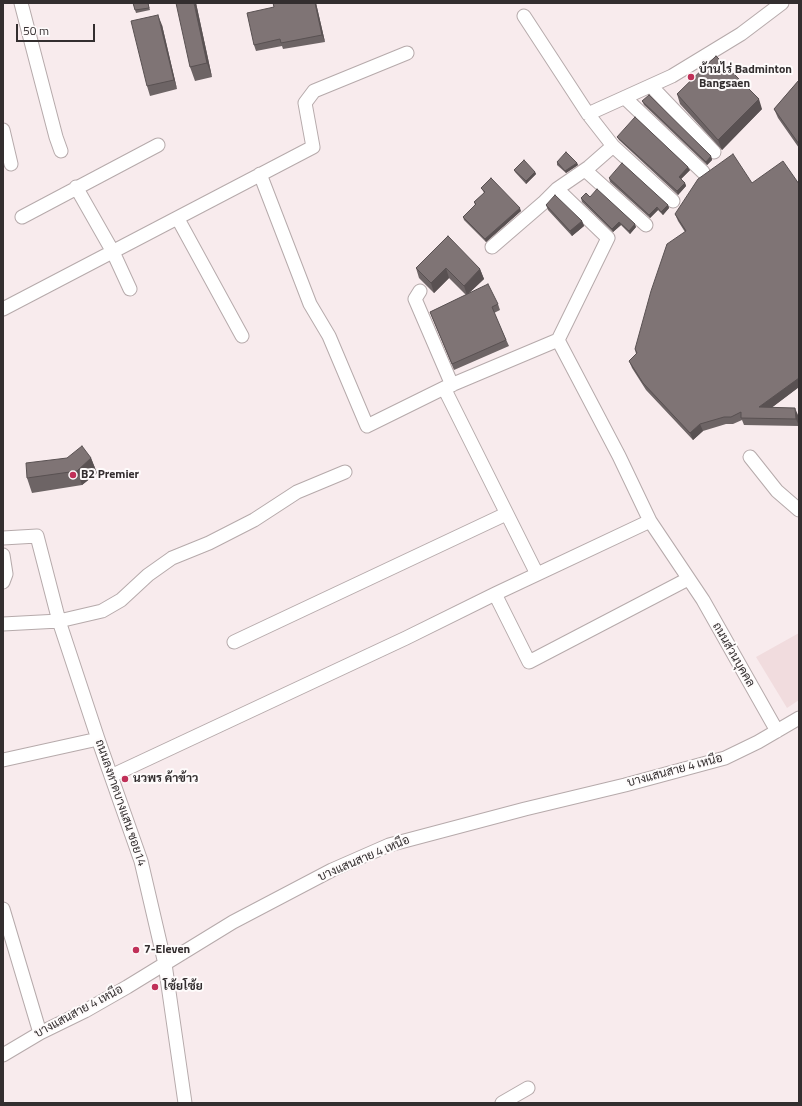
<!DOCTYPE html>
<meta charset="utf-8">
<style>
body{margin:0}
#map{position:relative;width:802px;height:1106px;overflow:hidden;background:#f8ebed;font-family:"Titillium Web",sans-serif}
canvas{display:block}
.frame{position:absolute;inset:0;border:4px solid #332e2f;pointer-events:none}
.scale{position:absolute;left:16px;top:24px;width:79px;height:18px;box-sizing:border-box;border:2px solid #332e2f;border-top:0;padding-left:5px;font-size:12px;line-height:14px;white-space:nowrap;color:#332e2f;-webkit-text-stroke:3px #fefbfb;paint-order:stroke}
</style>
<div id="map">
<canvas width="802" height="1106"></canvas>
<div class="frame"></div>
<div class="scale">50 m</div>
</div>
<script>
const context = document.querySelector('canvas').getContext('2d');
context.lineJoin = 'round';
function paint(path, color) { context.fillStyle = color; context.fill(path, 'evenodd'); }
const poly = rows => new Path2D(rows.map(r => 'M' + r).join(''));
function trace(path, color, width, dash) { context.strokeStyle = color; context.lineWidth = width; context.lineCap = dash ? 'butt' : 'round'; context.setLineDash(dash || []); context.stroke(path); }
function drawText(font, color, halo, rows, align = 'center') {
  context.font = font + ' "Titillium Web",Sarabun,sans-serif'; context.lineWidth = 4; context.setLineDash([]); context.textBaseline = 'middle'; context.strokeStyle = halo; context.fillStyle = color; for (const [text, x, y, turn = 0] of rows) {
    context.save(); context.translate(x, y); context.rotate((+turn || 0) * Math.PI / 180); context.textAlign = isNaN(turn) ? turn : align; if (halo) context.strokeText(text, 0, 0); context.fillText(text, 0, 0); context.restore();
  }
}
paint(poly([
 [799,633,799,700,787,708,756,657]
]), '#f1dcde');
const minor = poly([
 [21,3,56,137,61,151],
 [524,16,588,114,613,146,673,201],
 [651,86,714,152],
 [625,98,703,172],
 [588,114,672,76,741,34,782,3],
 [3,130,11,164],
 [585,170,646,225],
 [260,174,310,304,329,336,367,426,444,388,558,340],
 [76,187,113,252,130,289],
 [557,189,608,238,558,340,619,456,650,521,703,600,777,731],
 [22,217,158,145],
 [178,219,242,336],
 [492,247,543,203,557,189,589,167,613,146],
 [420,291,415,299,452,385],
 [3,309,313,147,305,103,314,91,407,53],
 [444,388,537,574],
 [750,457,777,491,799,510],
 [3,538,37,536,59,621,98,739,141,861,165,964,185,1103],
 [3,555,6,574,3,582],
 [495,594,529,662,688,579],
 [3,624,59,621,102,611,121,600,148,575,172,558,209,543,254,520,297,492,345,472],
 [234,642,506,514],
 [3,760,98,739],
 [111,776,406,638,495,594,650,521],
 [3,909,40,1033],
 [3,1055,40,1033,85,1011,127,987,233,922,332,870,389,845,525,809,625,785,725,758,758,742,799,718],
 [502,1103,528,1088]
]);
trace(minor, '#b6aaab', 15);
trace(minor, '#fff', 13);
paint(poly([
 [133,3,148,3,150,10,136,13],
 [196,3,212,77,195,81,190,67],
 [273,3,316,3,325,42,283,49,282,46,256,51,254,45,274,7],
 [162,25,177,89,150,96,147,86],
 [799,80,799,148,778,118,774,109],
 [677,94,762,109,722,150,680,104],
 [642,101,711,156,712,160,707,165,644,105],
 [617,137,690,170,681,179,685,183,686,186,678,195,619,140],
 [557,162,577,163,578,165,566,173,557,165],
 [514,170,535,172,536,174,526,184,515,172],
 [609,178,668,205,669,208,663,215,658,210,650,218,610,182],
 [752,183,799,184,799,387,771,408,798,415,799,426,744,425,742,420,733,424,726,424,703,431,693,440,646,390,632,368,629,361,636,354,635,349,685,232,678,221,675,214],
 [481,188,521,211,486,242,464,220,463,217,475,205,474,202,484,193,483,191],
 [590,197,636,227,630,234,621,225,613,232,582,202,581,198],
 [546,205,582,221,584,226,572,236,548,210],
 [416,268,480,269,484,279,469,293,498,304,500,310,494,313,509,346,454,370,430,312,466,295,449,278,434,293,419,278],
 [91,458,97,473,82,485,32,493,27,478]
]), '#6d6465');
paint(poly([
 [194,3,196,3,212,77,207,63],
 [315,3,316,3,325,42,322,35],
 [158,15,162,25,177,89,174,80],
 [759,99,762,109,722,150,718,140],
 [711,156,712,160,707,165,706,162],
 [577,163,578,165,566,173,565,171],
 [688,167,690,170,680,180,679,177],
 [535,172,536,174,526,184,526,181],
 [685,183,686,186,678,195,677,191],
 [668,205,669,208,663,215,661,212],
 [657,207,658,210,650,218,649,215],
 [520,208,521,211,486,242,485,239],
 [582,221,584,226,572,236,570,231],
 [619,222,621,225,613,232,612,229],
 [635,224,636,227,630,234,629,231],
 [446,268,449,278,434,293,431,283],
 [480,269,484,279,467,295,464,286],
 [799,378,799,387,762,415,759,407],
 [795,408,798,415,799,426,796,419],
 [700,424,703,431,693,440,690,433],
 [91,458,97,473,82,485,77,471]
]), '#595152');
const building = poly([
 [133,3,148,3,149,8,135,10,133,3],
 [176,3,194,3,207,63,190,67,176,3],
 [273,3,315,3,322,35,281,43,280,39,254,45,247,13,274,7,273,3],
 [158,15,174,80,147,86,131,21,158,15],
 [716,56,759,99,718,140,677,94,716,56],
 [799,80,799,144,774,109,799,80],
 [649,95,711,156,706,162,642,101,649,95],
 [635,117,688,167,679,177,685,183,677,191,617,137,635,117],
 [566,152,577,163,565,171,557,162,566,152],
 [733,154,752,183,783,161,799,184,799,378,759,407,795,408,796,419,741,418,741,412,731,417,724,417,700,424,690,433,643,383,629,361,637,353,635,349,651,291,667,244,686,231,675,214,698,179,733,154],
 [524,160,535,172,526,181,514,170,524,160],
 [622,163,668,205,661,212,657,207,649,215,609,178,622,163],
 [491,178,520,208,485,239,463,217,476,204,474,202,485,192,481,188,491,178],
 [597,189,635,224,629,231,619,222,612,229,581,198,586,193,590,197,597,189],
 [555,195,582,221,570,231,546,205,555,195],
 [448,236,480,269,464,286,446,268,431,283,416,268,448,236],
 [488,284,498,304,492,307,506,340,452,364,430,312,488,284],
 [82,446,91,458,77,471,27,478,26,463,67,458,82,446]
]);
paint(building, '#7f7475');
trace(building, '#595152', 1);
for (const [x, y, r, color] of [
 [691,77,4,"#c03058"],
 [73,475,4,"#c03058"],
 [125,779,4,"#c03058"],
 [136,950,4,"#c03058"],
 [155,987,4,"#c03058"]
]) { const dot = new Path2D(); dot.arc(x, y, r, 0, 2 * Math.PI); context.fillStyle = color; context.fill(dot); trace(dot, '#fefbfb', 1.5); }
drawText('bold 12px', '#332e2f', '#fefbfb', [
 ["บ้านไร่ Badminton",699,70],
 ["Bangsaen",699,84],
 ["B2 Premier",81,475],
 ["นวพร ค้าข้าว",133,779],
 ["7-Eleven",144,950],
 ["โซ้ยโซ้ย",163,987]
], 'left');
drawText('12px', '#332e2f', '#fefbfb', [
 ["ถนนส่วนบุคคล",733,655,60],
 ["บางแสนสาย 4 เหนือ",675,771,-15],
 ["ถนนลงหาดบางแสน ซอย14",120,803,71],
 ["บางแสนสาย 4 เหนือ",364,859,-23],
 ["บางแสนสาย 4 เหนือ",79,1012,-28]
]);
</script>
